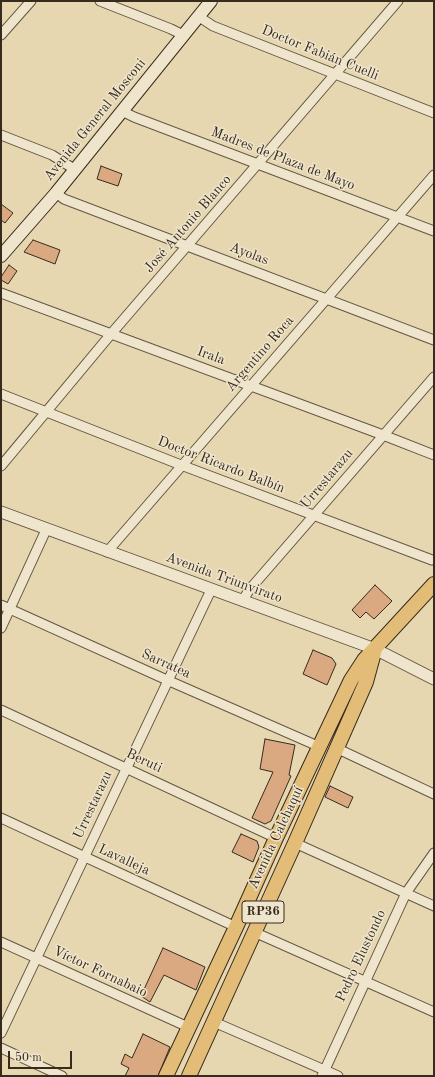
<!DOCTYPE html>
<meta charset="utf-8">
<style>
body{margin:0}
#map{position:relative;width:435px;height:1077px;overflow:hidden;background:#e6d7b0;font-family:"Old Standard TT",serif}
canvas{display:block}
.frame{position:absolute;inset:0;border:2px solid #362b1d;pointer-events:none}
.scale{position:absolute;left:8px;top:1051px;width:64px;height:18px;box-sizing:border-box;border:2px solid #362b1d;border-top:0;padding-left:5px;font-size:12px;line-height:14px;white-space:nowrap;color:#362b1d;-webkit-text-stroke:3px #efe5cc;paint-order:stroke}
</style>
<div id="map">
<canvas width="435" height="1077"></canvas>
<div class="frame"></div>
<div class="scale">50 m</div>
</div>
<script>
const context = document.querySelector('canvas').getContext('2d');
context.lineJoin = 'round';
function paint(path, color) { context.fillStyle = color; context.fill(path, 'evenodd'); }
const poly = rows => new Path2D(rows.map(r => 'M' + r).join(''));
function trace(path, color, width, dash) { context.strokeStyle = color; context.lineWidth = width; context.lineCap = dash ? 'butt' : 'round'; context.setLineDash(dash || []); context.stroke(path); }
function drawText(font, color, halo, rows, align = 'center') {
  context.font = font + ' "Old Standard TT",serif'; context.lineWidth = 3; context.setLineDash([]); context.textBaseline = 'middle'; context.strokeStyle = halo; context.fillStyle = color; for (const [text, x, y, turn = 0] of rows) {
    context.save(); context.translate(x, y); context.rotate((+turn || 0) * Math.PI / 180); context.textAlign = isNaN(turn) ? turn : align; if (halo) context.strokeText(text, 0, 0); context.fillText(text, 0, 0); context.restore();
  }
}
const building = poly([
 [101,166,122,174,118,186,97,179,101,166],
 [1,204,13,213,5,223,1,220,1,204],
 [33,240,60,250,55,264,24,252,33,240],
 [9,265,17,271,8,284,1,280,1,277,9,265],
 [375,585,392,601,374,619,366,612,360,618,352,610,375,585],
 [313,650,332,658,336,664,327,685,303,674,313,650],
 [265,739,295,745,289,775,291,776,271,821,265,824,252,818,273,772,260,769,265,739],
 [330,786,353,797,348,808,325,797,330,786],
 [241,834,257,841,259,847,253,862,232,852,241,834],
 [163,948,205,967,196,990,164,975,150,1002,141,996,163,948],
 [143,1034,170,1047,158,1076,125,1076,129,1068,121,1064,125,1054,132,1058,143,1034]
]);
paint(building, '#daa981');
trace(building, '#362b1d', 1);
const minor = poly([
 [100,1,171,29,183,35],
 [198,16,213,26,434,113],
 [1,35,31,1],
 [122,111,134,117,434,231],
 [1,135,52,155,74,169],
 [56,193,64,199,434,340],
 [1,293,383,435,434,455],
 [1,394,181,465,432,560],
 [1,466,111,334,398,1],
 [107,552,434,175],
 [242,601,250,589,434,377],
 [1,605,167,680,320,747],
 [1,628,46,530],
 [1,710,276,838],
 [336,748,434,794],
 [1,818,236,927],
 [295,843,434,906],
 [254,932,434,1012],
 [1,942,188,1027],
 [214,1022,338,1076],
 [1,1033,211,590],
 [1,1048,62,1076],
 [322,1076,406,893,434,853]
]);
const tertiary = poly([
 [1,512,375,649,434,679]
]);
const secondary = poly([
 [1,256,56,193,211,1]
]);
const primary = poly([
 [166,1076,236,927,276,838,351,680,364,660,434,584],
 [189,1076,295,843,366,682,375,649]
]);
trace(minor, '#625642', 11);
trace(tertiary, '#625642', 13);
trace(secondary, '#362b1d', 14);
trace(primary, '#362b1d', 16);
trace(minor, '#efe5cc', 9);
trace(tertiary, '#efe5cc', 11);
trace(secondary, '#efe5cc', 12);
trace(primary, '#e3bc78', 14);
for (const [x, y, w] of [
 [263,912,42]
]) { const box = new Path2D(); box.roundRect(x - w / 2, y - 11, w, 22, 3); context.fillStyle = '#efe5cc'; context.fill(box); trace(box, '#362b1d', 1); }
drawText('bold 13px', '#362b1d', null, [
 ["RP36",263,912]
]);
drawText('14px', '#362b1d', '#efe5cc', [
 ["Doctor Fabián Cuelli",320,53,22],
 ["Avenida General Mosconi",95,120,-51],
 ["Madres de Plaza de Mayo",283,159,21],
 ["José Antonio Blanco",188,224,-49],
 ["Ayolas",249,254,21],
 ["Argentino Roca",260,354,-49],
 ["Irala",211,356,20],
 ["Doctor Ricardo Balbín",221,465,21],
 ["Urrestarazu",327,479,-50],
 ["Avenida Triunvirato",224,578,20],
 ["Sarratea",166,664,24],
 ["Beruti",144,761,25],
 ["Urrestarazu",93,805,-65],
 ["Avenida Calchaquí",276,838,-65],
 ["Lavalleja",124,860,25],
 ["Pedro Elustondo",361,956,-65],
 ["Víctor Fornabaio",100,972,25]
]);
</script>
